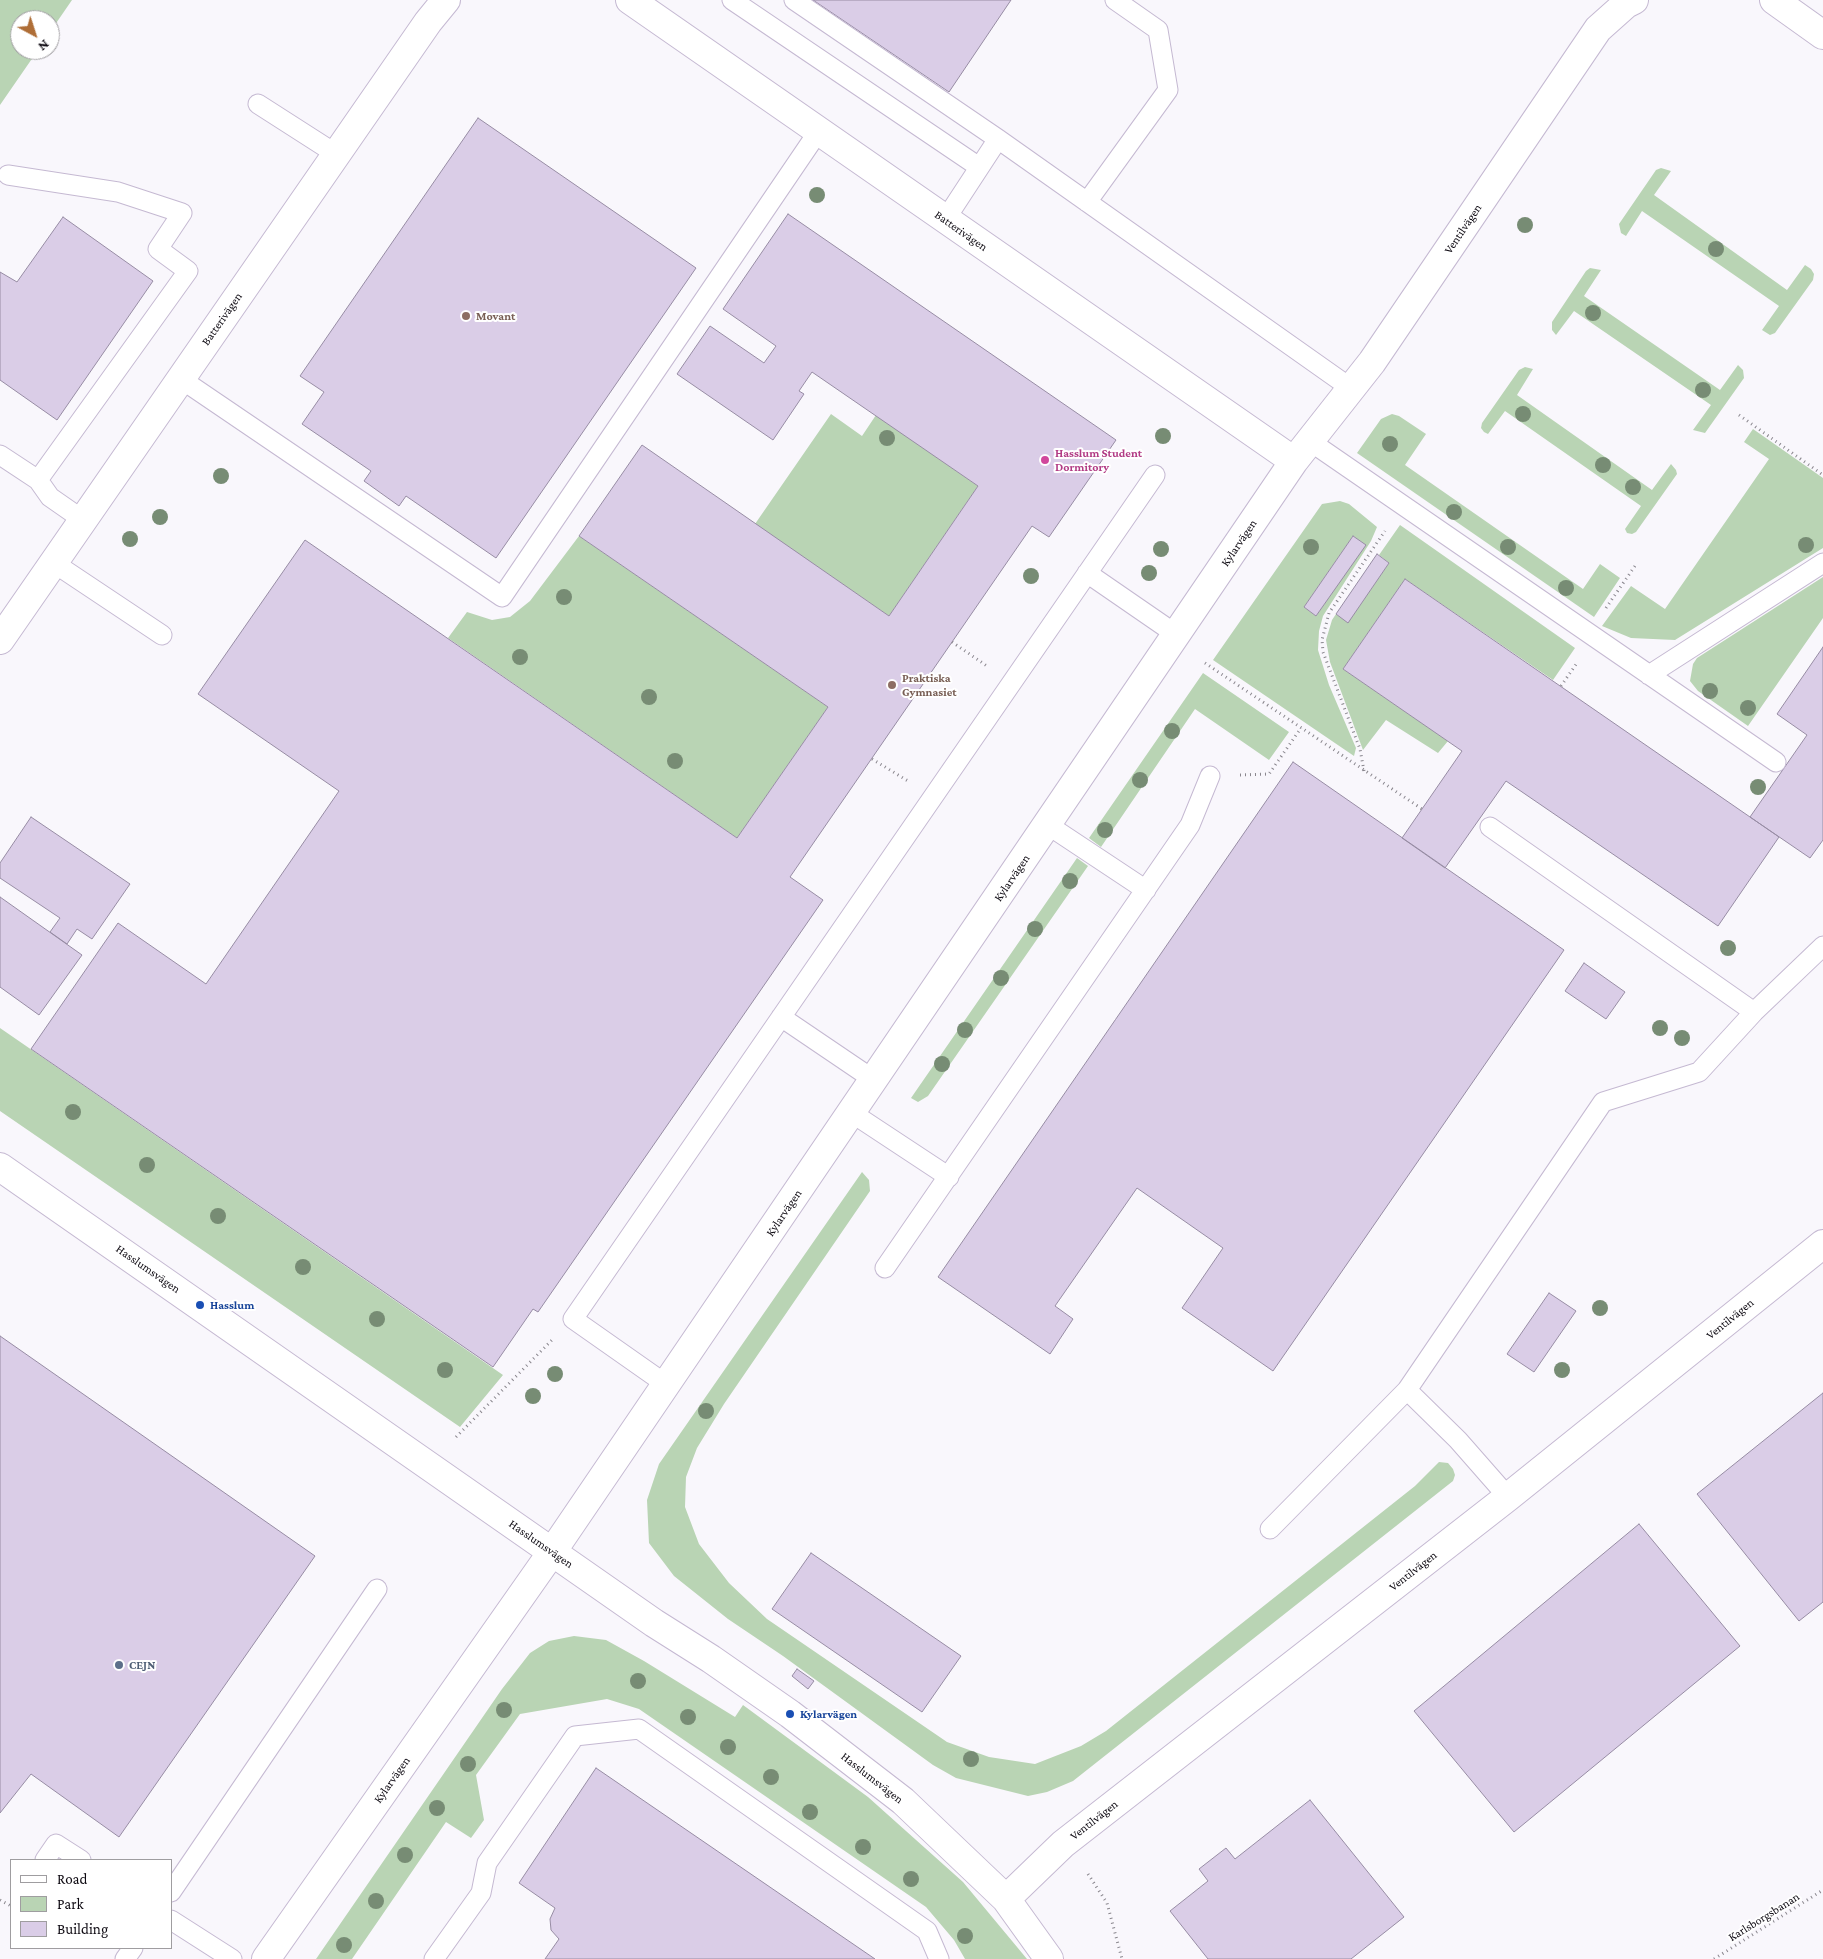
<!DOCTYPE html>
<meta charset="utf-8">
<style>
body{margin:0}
#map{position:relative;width:1823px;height:1959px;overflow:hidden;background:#f9f7fc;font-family:"Crimson Pro",serif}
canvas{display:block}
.legend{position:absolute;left:10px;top:1859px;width:162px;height:90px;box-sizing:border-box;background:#fff;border:1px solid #9f9da0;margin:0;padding:6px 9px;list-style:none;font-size:15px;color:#0e0a12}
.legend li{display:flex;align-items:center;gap:10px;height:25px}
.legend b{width:25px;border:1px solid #9f9da0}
.north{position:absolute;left:10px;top:10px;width:50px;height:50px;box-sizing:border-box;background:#fff;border:1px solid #9f9da0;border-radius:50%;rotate:140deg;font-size:14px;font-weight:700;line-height:20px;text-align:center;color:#0e0a12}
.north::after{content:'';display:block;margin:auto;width:18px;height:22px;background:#af6e37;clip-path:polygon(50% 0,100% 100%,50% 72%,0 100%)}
</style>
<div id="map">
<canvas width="1823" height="1959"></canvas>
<ul class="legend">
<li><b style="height:6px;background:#fff"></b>Road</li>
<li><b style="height:14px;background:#b9d4b4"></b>Park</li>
<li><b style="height:14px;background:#dacde7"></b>Building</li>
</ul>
<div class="north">N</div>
</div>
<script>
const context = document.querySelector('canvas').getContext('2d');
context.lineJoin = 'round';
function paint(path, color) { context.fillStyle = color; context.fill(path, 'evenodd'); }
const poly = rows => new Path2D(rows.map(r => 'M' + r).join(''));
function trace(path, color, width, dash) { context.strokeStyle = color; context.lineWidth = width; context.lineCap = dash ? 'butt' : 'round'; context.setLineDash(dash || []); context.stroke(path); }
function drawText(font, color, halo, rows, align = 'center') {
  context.font = font + ' "Crimson Pro",serif'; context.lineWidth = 4; context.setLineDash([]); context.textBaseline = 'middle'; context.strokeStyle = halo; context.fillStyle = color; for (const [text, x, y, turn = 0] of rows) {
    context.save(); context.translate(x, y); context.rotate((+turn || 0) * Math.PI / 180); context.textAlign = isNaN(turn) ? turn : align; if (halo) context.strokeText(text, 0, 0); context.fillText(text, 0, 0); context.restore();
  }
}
paint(poly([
 [0,0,72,0,50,32,50,20,20,20,20,50,38,50,0,105],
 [1661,168,1671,171,1654,195,1787,290,1805,265,1811,269,1814,274,1813,280,1775,333,1770,335,1762,330,1779,306,1642,211,1626,236,1621,233,1619,224,1656,170],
 [1590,268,1601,270,1584,296,1720,390,1738,365,1743,370,1744,378,1705,433,1693,430,1711,405,1574,311,1556,335,1552,330,1552,322,1586,271],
 [1525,367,1533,369,1517,395,1652,490,1671,464,1676,470,1677,474,1636,532,1632,534,1627,533,1625,529,1641,506,1505,411,1488,434,1484,432,1481,428,1482,423,1519,370],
 [831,414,862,436,876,415,978,486,889,616,755,524],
 [1392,414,1399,416,1426,434,1405,465,1583,589,1600,564,1620,578,1594,617,1357,453,1381,419],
 [1753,429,1823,478,1823,548,1675,640,1631,638,1602,626,1631,586,1665,609,1769,459,1744,442],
 [1340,501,1349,504,1377,527,1371,541,1323,616,1319,631,1318,650,1329,685,1356,748,1354,756,1213,660,1322,504],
 [1353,536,1365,545,1316,616,1304,607],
 [1400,525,1575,648,1553,680,1405,579,1343,669,1448,741,1438,753,1386,720,1363,750,1330,662,1326,640,1332,620,1336,614,1348,622,1389,563,1379,555],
 [579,536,828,707,737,838,448,638,467,612,492,620,510,617,530,601],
 [1823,577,1823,618,1748,726,1698,691,1690,681,1693,664,1697,658],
 [1203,673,1289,732,1269,760,1195,709,1101,847,1089,838],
 [1077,858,1088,866,928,1096,918,1102,911,1098],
 [0,1028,503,1375,460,1427,0,1111],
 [862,1172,869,1180,870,1191,724,1404,697,1448,686,1477,685,1507,699,1544,729,1583,767,1619,947,1742,989,1757,1035,1764,1081,1746,1106,1731,1415,1486,1439,1462,1448,1463,1453,1469,1455,1475,1453,1481,1073,1781,1047,1792,1028,1796,956,1778,933,1765,783,1656,728,1619,674,1576,649,1543,647,1500,659,1464],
 [574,1636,606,1640,644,1661,735,1717,743,1705,868,1797,963,1882,1027,1959,965,1959,954,1940,926,1907,639,1709,607,1699,520,1714,476,1775,484,1820,471,1838,446,1822,352,1959,316,1959,502,1689,530,1653,549,1641]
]), '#b9d4b4');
const building = poly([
 [813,0,1011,0,949,92,813,0],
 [478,118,696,268,496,558,406,496,399,506,364,481,371,471,302,424,324,392,300,376,478,118],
 [788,214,1116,440,1049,537,1032,526,790,877,823,900,538,1312,533,1309,493,1367,31,1049,118,923,206,984,339,791,198,694,305,540,737,838,828,707,579,536,642,445,889,616,978,486,812,372,799,391,804,394,773,440,677,374,710,326,764,363,776,346,723,309,788,214],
 [63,217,153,281,57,420,0,380,0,272,17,282,63,217],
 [1353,536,1366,545,1316,616,1304,607,1353,536],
 [1377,554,1389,563,1348,623,1336,614,1377,554],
 [1405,579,1779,837,1718,926,1506,781,1445,868,1402,838,1462,751,1343,669,1405,579],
 [1823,647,1823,840,1810,858,1750,817,1807,735,1777,714,1823,647],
 [1293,762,1564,950,1273,1371,1182,1308,1223,1248,1137,1188,1055,1306,1073,1319,1050,1354,938,1277,1293,762],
 [31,817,130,884,92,939,77,929,67,944,50,932,60,918,0,878,0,863,31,817],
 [0,897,82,955,39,1015,0,987,0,897],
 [1584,963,1625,992,1606,1019,1565,991,1584,963],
 [1549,1293,1576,1311,1534,1372,1507,1354,1549,1293],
 [0,1336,315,1556,119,1837,31,1774,0,1813,0,1336],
 [1823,1393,1823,1602,1799,1621,1697,1494,1823,1393],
 [1639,1524,1740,1646,1514,1832,1414,1711,1639,1524],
 [811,1553,961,1656,922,1712,772,1609,811,1553],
 [797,1669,814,1681,808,1689,792,1676,797,1669],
 [596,1768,875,1959,545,1959,559,1939,551,1930,550,1919,555,1908,519,1883,596,1768],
 [1310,1800,1404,1917,1351,1959,1208,1959,1170,1911,1208,1881,1199,1869,1226,1848,1235,1859,1310,1800]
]);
paint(building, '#dacde7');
trace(building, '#978ca4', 1);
const lane = poly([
 [732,0,979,167],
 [794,0,998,139,1352,389],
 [258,104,336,154],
 [8,175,118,192,182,213,158,249,188,271,38,480],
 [1087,202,1168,90,1158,30,1115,0],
 [945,220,998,139],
 [181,379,502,597,818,132],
 [1311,442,1776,762],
 [0,455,38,480,50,497,83,520],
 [54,563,162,635],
 [1087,573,1177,635],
 [1649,675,1823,563],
 [1048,825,1146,890],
 [1490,827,1754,1012],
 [781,1017,874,1080],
 [852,1113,949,1177],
 [885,1268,1190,825,1210,776],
 [667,1385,573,1319,1155,475],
 [1407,1390,1458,1440,1508,1497],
 [1270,1529,1407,1390,1603,1102,1699,1072,1754,1012,1823,946],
 [45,1860,56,1844,81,1860],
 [171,1892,377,1589],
 [171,1920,232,1959],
 [125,1959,133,1948],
 [434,1959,481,1893,487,1863,575,1736,639,1729,927,1931,939,1959]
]);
const street = poly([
 [630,0,1294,461],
 [1774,0,1823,35],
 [0,640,428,22,446,0],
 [0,1167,654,1623,711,1659,790,1714,903,1801,1006,1899,1049,1959],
 [1006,1899,1063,1844,1508,1497,1823,1244],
 [266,1959,552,1552,1294,461,1372,362,1598,29,1626,4,1634,0]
]);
trace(lane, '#c5b9d2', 21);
trace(street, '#c5b9d2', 30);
trace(poly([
 [1739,415,1823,475],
 [1606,608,1637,563],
 [952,642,987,666],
 [1205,663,1422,809],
 [1561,686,1577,663],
 [872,759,908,781],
 [1364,771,1360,749,1323,652,1322,640,1329,613,1385,531],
 [1240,775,1269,774,1301,728],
 [456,1437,552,1340],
 [1088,1874,1107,1903,1122,1959],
 [0,1900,11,1906],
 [1714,1959,1823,1890]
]), '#89868d', 3, [1, 4]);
trace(lane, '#fff', 19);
trace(street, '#fff', 28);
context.fillStyle = '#778c74';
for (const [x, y] of [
 [817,195],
 [1525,225],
 [1716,249],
 [1593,313],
 [1703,390],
 [1523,414],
 [1163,436],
 [887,438],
 [1390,444],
 [1603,465],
 [221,476],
 [1633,487],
 [1454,512],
 [160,517],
 [130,539],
 [1806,545],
 [1311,547],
 [1508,547],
 [1161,549],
 [1149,573],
 [1031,576],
 [1566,588],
 [564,597],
 [520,657],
 [1710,691],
 [649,697],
 [1748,708],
 [1172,731],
 [675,761],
 [1140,780],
 [1758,787],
 [1105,830],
 [1070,881],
 [1035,929],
 [1728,948],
 [1001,978],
 [1660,1028],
 [965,1030],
 [1682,1038],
 [942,1064],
 [73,1112],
 [147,1165],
 [218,1216],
 [303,1267],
 [1600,1308],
 [377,1319],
 [445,1370],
 [1562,1370],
 [555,1374],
 [533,1396],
 [706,1411],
 [638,1681],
 [504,1710],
 [688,1717],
 [728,1747],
 [971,1759],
 [468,1764],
 [771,1777],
 [437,1808],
 [810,1812],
 [863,1847],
 [405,1855],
 [911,1879],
 [376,1901],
 [965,1936],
 [344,1945]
]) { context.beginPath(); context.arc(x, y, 8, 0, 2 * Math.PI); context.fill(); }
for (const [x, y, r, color] of [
 [466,316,5,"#8d6e63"],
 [1045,460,5,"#d1479c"],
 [892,685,5,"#8d6e63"],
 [200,1305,5,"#1a4fb4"],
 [119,1665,5,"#5c6f8a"],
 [790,1714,5,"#1a4fb4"]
]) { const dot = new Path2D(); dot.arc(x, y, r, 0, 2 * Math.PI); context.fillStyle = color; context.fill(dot); trace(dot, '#fff', 2); }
drawText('12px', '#0e0a12', '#fff', [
 ["Ventilvägen",1463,229,-56],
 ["Batterivägen",961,231,35],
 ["Batterivägen",222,319,-55],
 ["Kylarvägen",1239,543,-56],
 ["Kylarvägen",1012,878,-56],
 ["Kylarvägen",784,1213,-56],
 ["Hasslumsvägen",148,1269,35],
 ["Ventilvägen",1730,1319,-39],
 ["Hasslumsvägen",541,1544,35],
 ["Ventilvägen",1413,1571,-38],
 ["Hasslumsvägen",872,1778,38],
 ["Kylarvägen",392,1780,-55],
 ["Ventilvägen",1094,1820,-38],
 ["Karlsborgsbanan",1764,1917,-32]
]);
drawText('bold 12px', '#785e54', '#fff', [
 ["Movant",476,316],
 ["Praktiska",902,678],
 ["Gymnasiet",902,692]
], 'left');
drawText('bold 12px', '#b23c85', '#fff', [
 ["Hasslum Student",1055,453],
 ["Dormitory",1055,467]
], 'left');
drawText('bold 12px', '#164399', '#fff', [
 ["Hasslum",210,1305],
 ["Kylarvägen",800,1714]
], 'left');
drawText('bold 12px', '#4e5e75', '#fff', [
 ["CEJN",129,1665]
], 'left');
</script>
